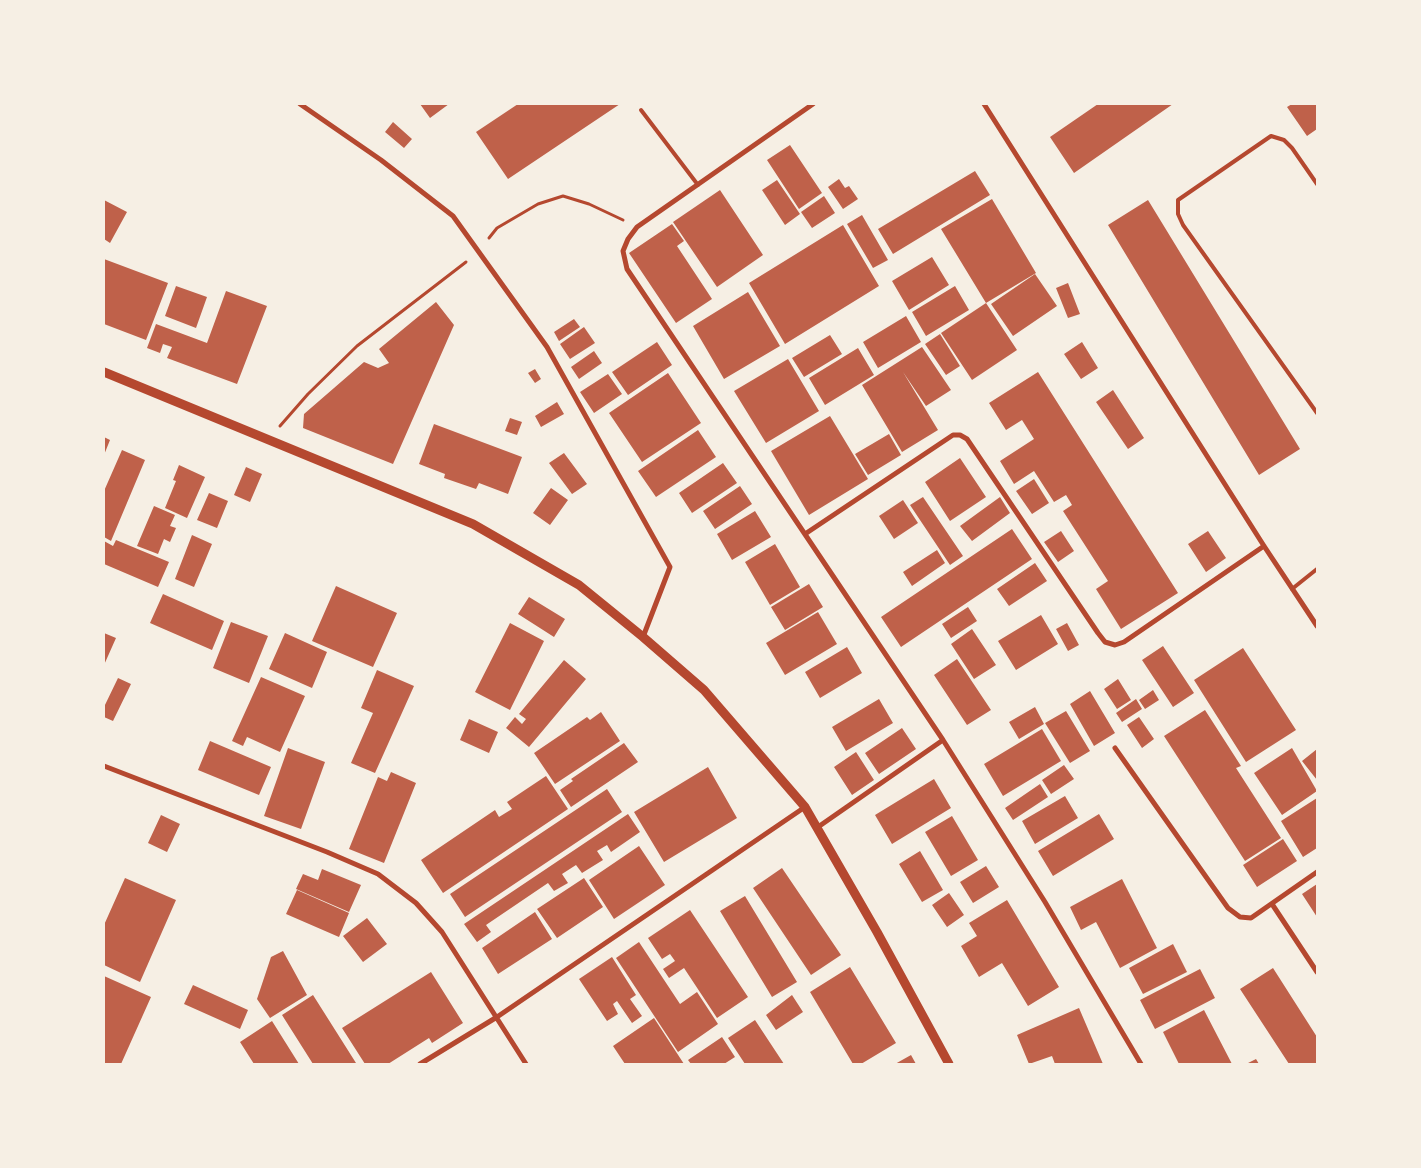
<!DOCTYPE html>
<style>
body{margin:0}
#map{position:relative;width:1421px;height:1168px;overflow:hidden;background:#f6efe4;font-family:"DM Sans",sans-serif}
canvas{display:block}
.frame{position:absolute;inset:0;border:105px solid #f6efe4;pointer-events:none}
</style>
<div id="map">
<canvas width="1421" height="1168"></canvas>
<div class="frame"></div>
</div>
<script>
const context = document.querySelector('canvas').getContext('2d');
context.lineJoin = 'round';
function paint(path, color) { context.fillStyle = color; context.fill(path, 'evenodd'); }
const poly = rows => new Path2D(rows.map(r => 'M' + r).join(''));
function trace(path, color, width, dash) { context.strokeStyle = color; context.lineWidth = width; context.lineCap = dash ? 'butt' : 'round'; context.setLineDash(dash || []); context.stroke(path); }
paint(poly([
 [420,104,449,104,430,118],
 [518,104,620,104,508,179,476,132],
 [1098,104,1173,104,1074,173,1050,137],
 [1292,104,1317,104,1317,129,1307,136,1287,107],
 [393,122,412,139,404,148,385,132],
 [790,145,822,193,799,209,767,160],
 [975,171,990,195,893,254,878,229],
 [839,179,845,188,849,186,858,199,843,209,828,187],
 [777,180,800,214,785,225,762,190],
 [720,190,763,255,717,287,673,222],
 [824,196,835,213,812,228,801,212],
 [992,199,1036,273,986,303,941,229],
 [104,200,127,212,110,243,104,239],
 [1148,200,1300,449,1259,475,1108,225],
 [862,215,888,260,873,268,847,224],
 [672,224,684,241,677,246,712,299,676,323,629,253],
 [843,225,879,286,785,344,749,283],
 [932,257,949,285,909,310,892,281],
 [104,259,168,283,146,340,104,324],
 [1035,274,1057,306,1013,336,991,304],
 [1068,283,1080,314,1068,318,1056,288],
 [176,286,207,297,196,328,165,316],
 [955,286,969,310,926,336,912,312],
 [226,291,267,306,237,384,167,358,172,347,163,344,160,353,147,348,156,324,207,343],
 [748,292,780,346,724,379,693,326],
 [436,302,454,325,393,464,303,428,304,414,364,362,378,368,389,363,379,349],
 [986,303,1017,350,972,380,941,333],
 [906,316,921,342,878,368,863,342],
 [574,319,580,327,559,341,554,332],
 [584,327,595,343,570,359,560,344],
 [940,334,960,366,946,375,925,344],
 [830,335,842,354,804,377,792,358],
 [657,342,672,365,628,395,612,372],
 [1082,342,1098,368,1081,379,1064,354],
 [922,347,951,390,926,406,903,372,938,430,902,452,862,385],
 [858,348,874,375,825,405,809,378],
 [594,351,602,363,579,379,571,367],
 [788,359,819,411,766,443,734,391],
 [535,369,541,379,535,383,528,373],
 [1038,372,1178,593,1121,629,1096,589,1108,581,1063,511,1072,505,1066,495,1054,502,1034,471,1014,484,1000,461,1034,439,1022,420,1006,430,989,403],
 [668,373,701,423,642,462,609,413],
 [608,374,622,394,594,413,580,392],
 [1113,390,1144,438,1128,449,1096,402],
 [557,402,564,414,541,427,535,416],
 [830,416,868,479,809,515,771,451],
 [510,418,522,422,517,435,505,431],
 [434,424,522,457,508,494,479,483,476,489,444,478,445,474,419,464],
 [698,430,716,457,656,497,638,471],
 [889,434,901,455,868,475,855,454],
 [104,437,110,440,104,455],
 [122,450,145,460,111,541,104,537,104,491],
 [564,453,587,484,572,494,549,463],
 [960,458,986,497,950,521,925,482],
 [723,463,737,483,692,513,679,493],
 [179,465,205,477,187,518,165,508,176,481,173,480],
 [246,467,262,474,250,502,234,495],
 [1034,479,1049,503,1032,514,1016,491],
 [740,486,752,504,715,529,703,511],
 [551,488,568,500,550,525,533,513],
 [209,493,228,501,217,528,197,520],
 [923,497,963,556,950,565,910,505],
 [1000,497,1010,513,972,541,960,526],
 [903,500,918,523,894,539,879,516],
 [154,506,175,515,170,526,176,528,170,542,164,539,158,554,137,546],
 [755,511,771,537,732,560,717,534],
 [1012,529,1032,559,901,647,881,617],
 [1061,531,1074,551,1058,562,1044,542],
 [1208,531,1226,558,1206,572,1188,544],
 [192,535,212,544,194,587,175,579],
 [116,540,169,562,158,587,104,564,104,541,113,546],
 [775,544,800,587,770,605,745,562],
 [937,550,945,563,912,586,903,572],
 [1035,563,1047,581,1009,606,997,589],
 [809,584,823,607,785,630,771,607],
 [336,586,397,613,373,667,312,641],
 [163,594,224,621,212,650,150,623],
 [529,597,565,619,554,637,518,614],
 [968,607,977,621,951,638,942,624],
 [818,612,837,644,785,675,766,643],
 [1041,615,1058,644,1016,670,998,641],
 [231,622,268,636,249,683,213,668],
 [510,623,544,641,510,710,475,692],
 [1067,623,1079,645,1068,651,1056,629],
 [972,629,996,665,974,679,951,644],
 [104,633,116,638,104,665],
 [285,633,327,652,312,688,269,669],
 [1163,646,1194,693,1173,707,1142,660],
 [847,647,862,673,820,698,805,672],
 [1243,648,1296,730,1246,762,1194,680],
 [957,659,991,710,967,725,934,675],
 [564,660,586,679,529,747,506,728,515,717,522,724,526,719,519,714],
 [377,670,414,686,375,773,351,763,373,713,361,708],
 [261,677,305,696,280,752,247,737,243,746,232,741],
 [118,678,131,684,113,721,104,717,104,707],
 [1118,679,1131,700,1117,709,1104,689],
 [1153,690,1159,700,1145,709,1139,700],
 [1090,691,1115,733,1094,746,1070,704],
 [879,699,893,723,846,751,832,727],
 [1136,699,1142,709,1122,722,1116,713],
 [1035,707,1044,724,1019,739,1009,722],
 [1205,710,1241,766,1236,768,1281,838,1245,861,1164,736],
 [1066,711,1090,751,1070,763,1045,723],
 [601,712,620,741,555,784,534,753,587,717,590,720],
 [1139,717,1154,739,1142,748,1127,725],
 [469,719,498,732,489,753,460,740],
 [902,728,916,749,879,774,865,753],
 [1042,729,1061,761,1003,796,984,764],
 [210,741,271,767,259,795,198,770],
 [624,743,638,762,571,807,560,790,573,781,571,779],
 [288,748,325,762,301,829,264,816],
 [1292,748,1317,791,1282,815,1254,773],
 [1317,749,1317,780,1302,761],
 [856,752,874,780,852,795,834,767],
 [1064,765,1074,779,1051,794,1042,780],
 [708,767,737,818,664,862,634,812],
 [391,772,416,783,384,863,349,849,378,777,387,781],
 [546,776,568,809,443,893,421,860,495,810,499,817,512,809,507,802],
 [934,779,951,808,892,844,875,815],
 [1040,784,1048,797,1013,820,1005,808],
 [607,789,622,812,465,917,450,894],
 [1065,796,1078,818,1035,844,1022,821],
 [1317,798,1317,848,1303,857,1281,821],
 [628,814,640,832,611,852,607,845,597,851,603,860,582,873,576,865,562,874,568,883,554,891,548,883,486,925,491,932,477,942,464,924],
 [1099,814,1114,839,1053,876,1038,851],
 [161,815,180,824,167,852,148,843],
 [952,816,978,860,951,876,925,832],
 [1283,839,1297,861,1257,887,1243,865],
 [639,846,665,885,614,919,589,880],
 [920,851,943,890,922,902,899,864],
 [986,866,999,887,973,903,960,882],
 [782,868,841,955,811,975,753,888],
 [322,869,361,885,349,912,296,889,303,874,318,880],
 [125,878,176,900,140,982,104,965,104,925],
 [584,878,603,907,557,938,537,909],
 [1122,879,1157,948,1120,968,1096,922,1081,930,1070,907],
 [1317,884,1317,917,1302,894],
 [297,890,349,913,339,937,286,914],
 [949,893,964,915,947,927,932,905],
 [745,896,797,982,772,997,720,911],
 [1007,900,1059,987,1028,1006,1002,963,979,977,961,946,977,936,969,923],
 [690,910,748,997,717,1018,684,968,669,978,663,969,675,961,670,954,662,959,648,938],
 [535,912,552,939,498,974,482,948],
 [367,918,387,944,363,962,343,936],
 [639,942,680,1004,697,992,718,1024,678,1052,616,958],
 [1173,944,1187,972,1143,994,1129,968],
 [283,951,307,995,270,1018,257,999,271,957],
 [612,957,636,995,630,999,642,1016,632,1023,617,1001,613,1004,618,1014,607,1021,579,979],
 [850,967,896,1043,861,1064,853,1064,810,992],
 [1273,968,1317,1037,1317,1064,1289,1064,1240,989],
 [1200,969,1215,998,1155,1029,1140,1000],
 [431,972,463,1023,432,1043,429,1038,388,1064,365,1064,342,1028],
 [104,976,151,997,121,1064,104,1064],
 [193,985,248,1010,240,1029,184,1004],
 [313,995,356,1063,355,1064,313,1064,282,1015],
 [792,995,803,1012,776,1030,766,1015],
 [1079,1008,1103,1064,1055,1064,1052,1056,1029,1064,1017,1035],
 [1204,1010,1232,1064,1179,1064,1163,1032],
 [654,1018,684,1064,625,1064,613,1046],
 [755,1020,784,1064,745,1064,728,1038],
 [272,1021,299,1064,254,1064,240,1042],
 [722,1037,735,1057,724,1064,691,1064,688,1060],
 [911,1055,916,1064,895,1064],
 [1256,1059,1259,1064,1246,1064]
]), '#bf614a');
trace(poly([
 [489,238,497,228,538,204,563,196,589,204,623,220],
 [280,426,308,394,357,346,466,262]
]), '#b5482f', 3);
trace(poly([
 [641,110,698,185],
 [1317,184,1292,148,1284,140,1271,136,1178,200,1178,214,1183,225,1317,413],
 [1292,589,1317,569]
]), '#b5482f', 4);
trace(poly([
 [300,104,381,160,453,216,547,347,670,567,643,637],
 [813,104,637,227,628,239,623,251,627,269,943,740,1045,902,1141,1064],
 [984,104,1264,546,1317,626],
 [805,534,953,435,960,435,967,439,1098,633,1105,642,1115,645,1124,642,1264,546],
 [1115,748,1228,908,1240,917,1251,918,1317,872],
 [104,766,327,852,378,874,416,903,442,932,526,1064],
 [818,827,943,740],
 [1272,904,1317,972],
 [420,1064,497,1017,805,807]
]), '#b5482f', 5);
trace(poly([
 [104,372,473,524,579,585,643,637,704,690,805,807,877,932,949,1064]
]), '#b5482f', 9);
</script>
